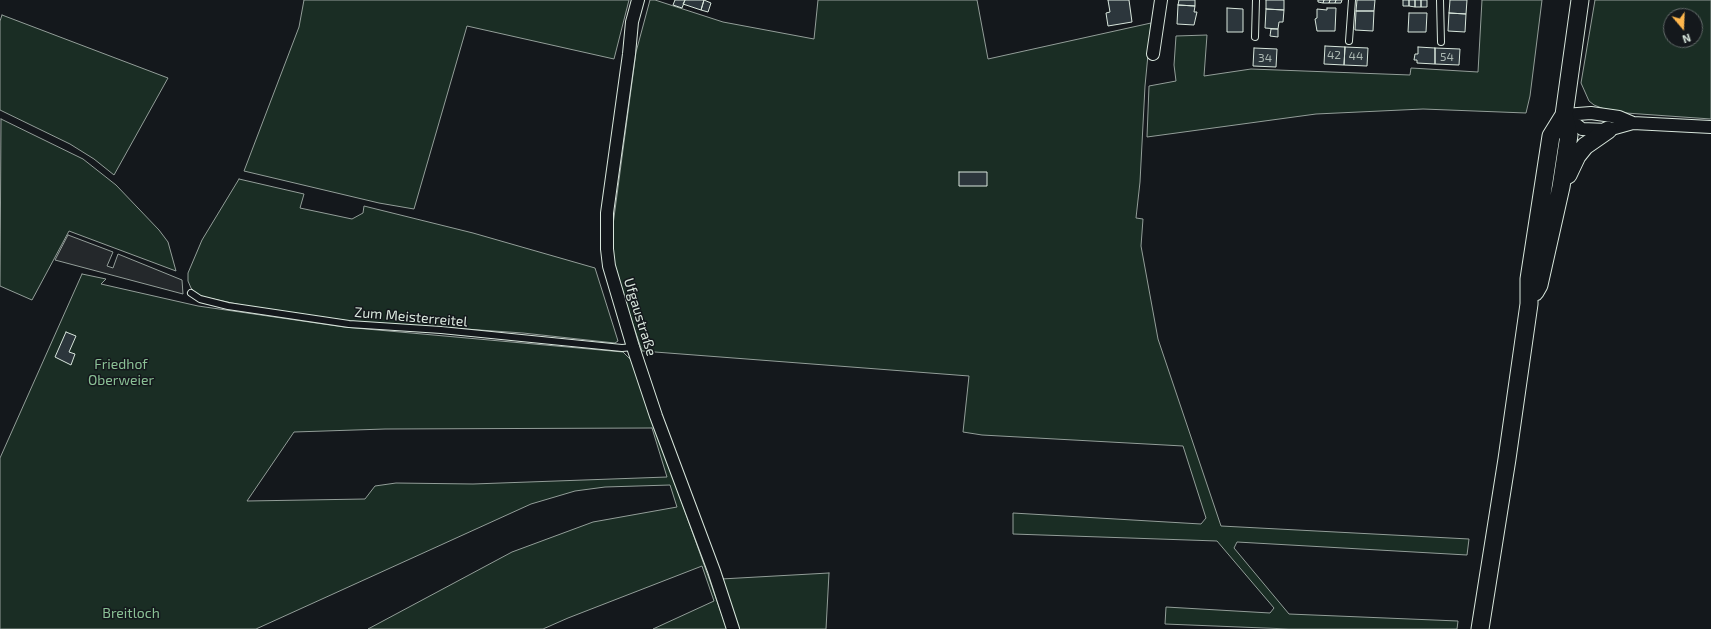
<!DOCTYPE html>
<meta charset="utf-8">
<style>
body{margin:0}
#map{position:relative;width:1711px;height:629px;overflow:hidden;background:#14181c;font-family:"Exo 2",sans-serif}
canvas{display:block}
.north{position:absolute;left:1663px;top:8px;width:40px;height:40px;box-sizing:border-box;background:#14181c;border:1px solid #626a69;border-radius:50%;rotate:161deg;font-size:11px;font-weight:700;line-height:16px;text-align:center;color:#d8e6dc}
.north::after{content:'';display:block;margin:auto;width:14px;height:18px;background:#ffb74d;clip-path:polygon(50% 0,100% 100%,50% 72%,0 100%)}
</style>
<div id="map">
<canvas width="1711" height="629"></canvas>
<div class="north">N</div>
</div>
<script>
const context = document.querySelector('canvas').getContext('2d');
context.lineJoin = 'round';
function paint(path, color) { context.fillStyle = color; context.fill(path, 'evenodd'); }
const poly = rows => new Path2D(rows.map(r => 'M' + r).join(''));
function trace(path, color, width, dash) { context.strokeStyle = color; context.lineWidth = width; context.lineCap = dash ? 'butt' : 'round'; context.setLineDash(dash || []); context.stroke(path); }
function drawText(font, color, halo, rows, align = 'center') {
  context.font = font + ' "Exo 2",sans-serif'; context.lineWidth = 3; context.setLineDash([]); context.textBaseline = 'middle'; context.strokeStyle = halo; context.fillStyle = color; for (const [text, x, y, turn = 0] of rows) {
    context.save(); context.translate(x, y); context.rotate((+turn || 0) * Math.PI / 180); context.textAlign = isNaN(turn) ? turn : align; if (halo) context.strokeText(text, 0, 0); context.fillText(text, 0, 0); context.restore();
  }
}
const green = poly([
 [304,0,629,0,614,59,467,26,414,209,379,203,244,171,299,27,304,0],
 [650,0,655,0,723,22,814,39,818,0,977,0,988,59,1151,23,1145,86,1140,182,1136,218,1143,219,1141,246,1158,339,1221,526,1469,539,1467,555,1237,542,1234,548,1289,614,1458,621,1457,629,1289,629,1165,624,1166,607,1270,613,1274,608,1217,541,1013,534,1013,513,1201,524,1206,518,1183,446,982,435,963,432,969,376,642,351,616,274,611,240,636,52,650,0],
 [1482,0,1542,0,1530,96,1526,113,1423,109,1316,114,1147,137,1149,86,1176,81,1174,65,1176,36,1207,35,1204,76,1251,69,1410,75,1411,68,1478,72,1482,0],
 [1595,0,1711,0,1711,119,1612,112,1594,105,1589,101,1581,83,1595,0],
 [1671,16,1695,16,1695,40,1671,40,1671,16],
 [2,15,168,78,114,175,94,159,70,144,0,110,0,21,2,15],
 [1,119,83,159,116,185,159,230,168,242,176,271,69,231,32,300,0,286,1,119],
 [239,179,304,194,300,208,352,219,363,213,364,206,473,233,595,268,618,341,615,343,523,333,349,321,246,306,204,297,197,294,191,288,188,281,188,273,202,240,239,179],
 [82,274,106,279,101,284,198,306,226,310,344,327,623,352,631,360,727,629,653,629,714,601,702,566,568,618,543,629,368,629,512,552,593,522,677,507,670,485,605,487,575,491,531,504,256,629,0,629,0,458,82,274],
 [652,428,667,477,473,484,396,483,375,486,365,499,247,501,294,432,385,429,652,428],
 [829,573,826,629,738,629,721,579,829,573]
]);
paint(green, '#1a2d24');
trace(green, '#939e99', 1);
const parking = poly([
 [68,235,113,252,107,266,113,268,118,254,182,280,183,294,55,260,68,235]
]);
paint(parking, '#24282b');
trace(parking, '#939e99', 1);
const building = poly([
 [675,0,685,0,682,8,673,5,675,0],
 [685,0,704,0,701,10,683,4,685,0],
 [704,0,711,3,708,12,701,10,704,0],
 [1108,0,1129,0,1132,22,1108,26,1106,13,1110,12,1108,0],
 [1179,0,1195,0,1195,6,1178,5,1179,0],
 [1266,0,1284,0,1284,10,1266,9,1266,0],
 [1318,0,1324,0,1323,3,1318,2,1318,0],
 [1324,0,1330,0,1329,3,1323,3,1324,0],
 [1330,0,1336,0,1335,3,1329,3,1330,0],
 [1336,0,1342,0,1341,3,1335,3,1336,0],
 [1357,0,1375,0,1374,11,1356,11,1357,0],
 [1403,0,1409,0,1409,6,1403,6,1403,0],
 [1409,0,1415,0,1415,7,1409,6,1409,0],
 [1415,0,1421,0,1421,7,1415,7,1415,0],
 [1421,0,1427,0,1427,7,1421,7,1421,0],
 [1450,0,1467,0,1466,14,1449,13,1450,0],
 [1178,5,1195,6,1194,12,1197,12,1194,25,1177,24,1178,5],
 [1227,8,1243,9,1243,32,1227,32,1227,8],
 [1327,8,1336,8,1335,31,1317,31,1315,19,1317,18,1317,9,1327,10,1327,8],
 [1266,9,1284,10,1283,22,1279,22,1278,29,1265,28,1266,9],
 [1356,11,1374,11,1373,31,1355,30,1356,11],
 [1409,13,1427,13,1426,32,1408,32,1409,13],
 [1449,13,1466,14,1465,32,1448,31,1449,13],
 [1271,29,1278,29,1278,37,1270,36,1271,29],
 [1325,46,1345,47,1344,65,1324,64,1325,46],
 [1345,47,1368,48,1367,66,1344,65,1345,47],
 [1418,47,1435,48,1435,64,1417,63,1417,60,1414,60,1415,54,1418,54,1418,47],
 [1254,48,1277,49,1276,67,1253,66,1254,48],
 [1435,48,1460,49,1459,65,1435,64,1435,48],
 [959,172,987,172,987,186,959,186,959,172],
 [66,332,76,336,69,352,75,354,71,365,55,357,66,332]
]);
paint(building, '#2c363c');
trace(building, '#d8e6dc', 1);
const service = poly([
 [1440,0,1441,42],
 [1255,37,1256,0],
 [1349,41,1352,0],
 [191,293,200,299,228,306,349,324,441,330,622,348,633,347]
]);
const minor = poly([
 [638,0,632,22,629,54,607,213,607,249,609,266,633,347,656,416,714,571,733,629],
 [1153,54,1161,0],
 [1564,115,1591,113,1619,117,1633,123,1711,127],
 [1564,115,1582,129,1608,130,1633,123]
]);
const secondary = poly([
 [1568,175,1577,156,1585,146,1608,130],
 [1535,292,1539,285,1561,187,1569,135,1564,115,1580,0],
 [1480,629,1507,459,1529,304,1529,279,1551,136,1564,115]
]);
trace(service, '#d8e6dc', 8);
trace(minor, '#d8e6dc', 14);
trace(secondary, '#d8e6dc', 19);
trace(service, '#14181c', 6);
trace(minor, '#14181c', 12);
trace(secondary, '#14181c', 17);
drawText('12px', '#adbab4', null, [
 ["42",1334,55],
 ["44",1356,56],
 ["54",1447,57],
 ["34",1265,58]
]);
drawText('14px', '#d8e6dc', '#14181c', [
 ["Zum Meisterreitel",411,317,5],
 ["Ufgaustraße",640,317,73]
]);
drawText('14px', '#8ac095', '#14181c', [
 ["Friedhof",121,364],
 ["Oberweier",121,380],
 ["Breitloch",131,613]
]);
</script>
